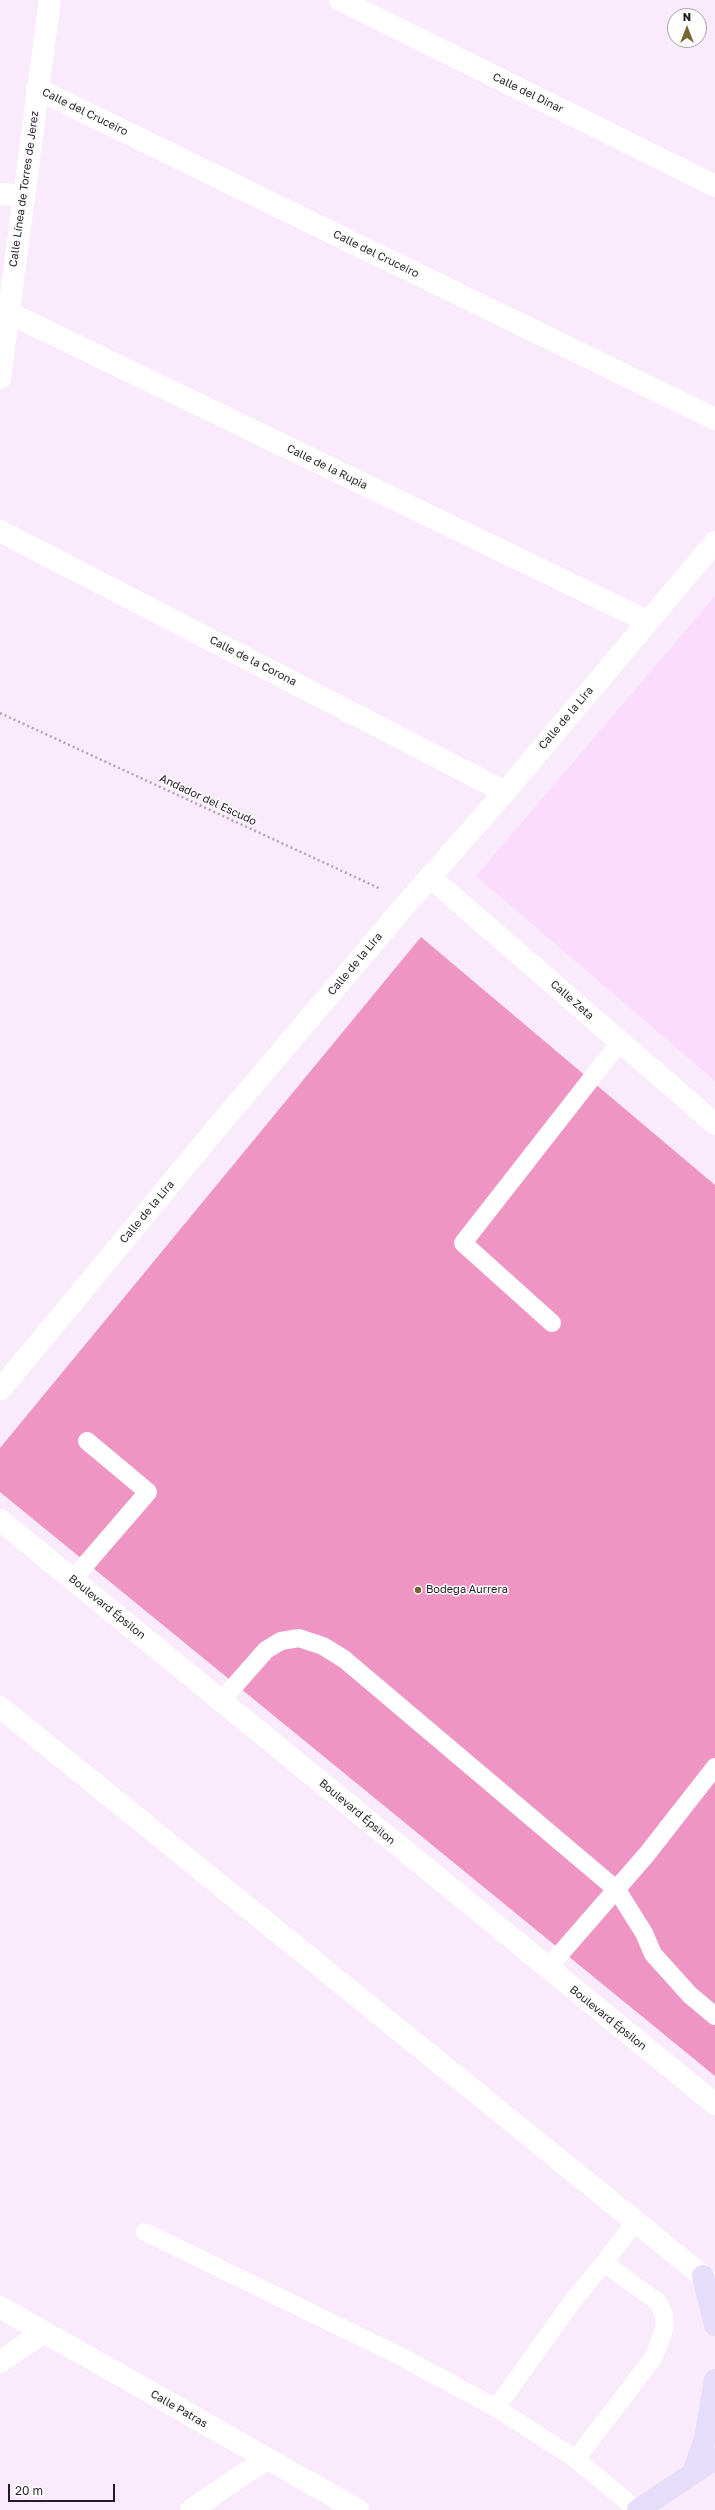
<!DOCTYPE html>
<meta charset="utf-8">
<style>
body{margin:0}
#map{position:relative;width:715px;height:2510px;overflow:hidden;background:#faebfc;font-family:"Golos Text",sans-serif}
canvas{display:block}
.north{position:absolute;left:667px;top:8px;width:40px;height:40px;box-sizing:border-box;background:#fefefe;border:1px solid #a7a3a8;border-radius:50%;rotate:0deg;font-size:11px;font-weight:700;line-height:16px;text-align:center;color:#241b26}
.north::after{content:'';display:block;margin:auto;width:14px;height:18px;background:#796333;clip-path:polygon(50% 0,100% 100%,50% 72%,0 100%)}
.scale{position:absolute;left:8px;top:2484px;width:107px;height:18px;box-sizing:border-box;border:2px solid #241b26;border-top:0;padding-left:5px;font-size:12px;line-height:14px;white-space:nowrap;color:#241b26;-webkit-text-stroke:3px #fefefe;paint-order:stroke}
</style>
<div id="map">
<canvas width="715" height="2510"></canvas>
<div class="north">N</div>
<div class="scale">20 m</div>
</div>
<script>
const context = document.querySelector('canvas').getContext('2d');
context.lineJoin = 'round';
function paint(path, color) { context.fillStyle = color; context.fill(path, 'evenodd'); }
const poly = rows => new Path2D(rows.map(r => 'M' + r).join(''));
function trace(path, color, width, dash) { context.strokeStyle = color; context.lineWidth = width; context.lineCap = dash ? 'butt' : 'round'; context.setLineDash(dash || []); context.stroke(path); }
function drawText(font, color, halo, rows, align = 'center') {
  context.font = font + ' "Golos Text",sans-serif'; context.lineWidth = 3; context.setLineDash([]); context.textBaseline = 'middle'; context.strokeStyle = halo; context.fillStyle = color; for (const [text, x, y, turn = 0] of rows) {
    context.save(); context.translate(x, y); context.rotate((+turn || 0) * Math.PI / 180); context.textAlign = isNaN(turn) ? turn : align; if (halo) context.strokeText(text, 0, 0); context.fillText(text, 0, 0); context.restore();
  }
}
paint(poly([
 [715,596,715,1081,476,876]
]), '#fbdcff');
paint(poly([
 [421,937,715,1185,715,2076,0,1492,0,1448]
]), '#ee95c4');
trace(poly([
 [0,713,381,889]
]), '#b1a4b3', 2.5, [2, 3]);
trace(poly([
 [552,1323,463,1243,620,1042],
 [73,1579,148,1492,87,1441],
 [222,1700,266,1650,281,1641,299,1638,323,1646,344,1659,617,1890,644,1933,653,1954,690,1995,715,2016],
 [547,1969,647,1854,715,1767],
 [145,2232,402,2357,496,2408,576,2459,637,2510],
 [604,2263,636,2221],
 [496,2408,575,2298,604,2263,658,2302,664,2315,665,2327,654,2357,576,2459]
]), '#fff', 18);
trace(poly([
 [340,0,715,186],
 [37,89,715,419],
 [0,194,23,195],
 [7,312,647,621],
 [0,378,50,0],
 [0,531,505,792],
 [430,877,715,1124],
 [0,1390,220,1124,408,902,505,792,715,542],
 [0,2307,358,2510],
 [0,2362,44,2332],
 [191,2510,266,2459]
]), '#fff', 22);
trace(poly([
 [0,1520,715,2104],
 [0,1707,715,2286]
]), '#fff', 22);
trace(poly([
 [703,2276,715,2325],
 [693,2473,705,2439,715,2380],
 [638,2510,715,2459]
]), '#e5ddf9', 22);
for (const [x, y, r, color] of [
 [418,1590,4,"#796333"]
]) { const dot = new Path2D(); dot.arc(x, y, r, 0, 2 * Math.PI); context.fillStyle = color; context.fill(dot); trace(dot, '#fefefe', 1.5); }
drawText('11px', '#241b26', '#fefefe', [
 ["Calle del Dinar",528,93,26],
 ["Calle del Cruceiro",85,112,26],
 ["Calle Línea de Torres de Jerez",24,189,-82],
 ["Calle del Cruceiro",376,254,26],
 ["Calle de la Rupia",327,467,26],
 ["Calle de la Corona",253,661,27],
 ["Calle de la Lira",566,718,-50],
 ["Andador del Escudo",208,800,25],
 ["Calle de la Lira",355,964,-50],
 ["Calle Zeta",572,1000,41],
 ["Calle de la Lira",147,1212,-50],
 ["Boulevard Épsilon",107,1607,39],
 ["Boulevard Épsilon",357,1812,40],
 ["Boulevard Épsilon",608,2018,39],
 ["Calle Patras",179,2409,30]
]);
drawText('11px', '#241b26', '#fefefe', [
 ["Bodega Aurrera",426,1590]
], 'left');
</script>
